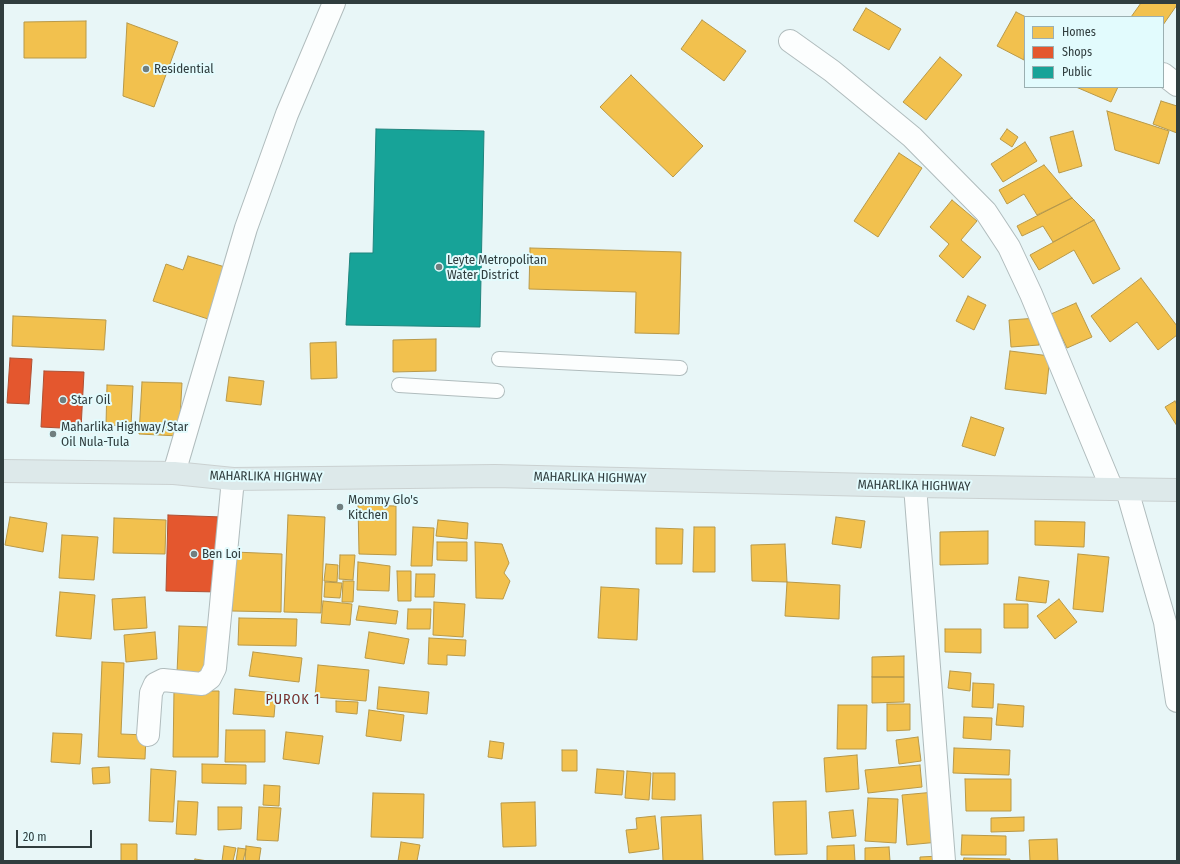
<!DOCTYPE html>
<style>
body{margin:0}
#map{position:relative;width:1180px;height:864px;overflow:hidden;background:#e8f6f7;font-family:"Fira Sans Condensed",sans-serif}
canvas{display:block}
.frame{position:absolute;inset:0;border:4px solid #303d3e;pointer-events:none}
.legend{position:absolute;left:1024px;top:16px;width:140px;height:72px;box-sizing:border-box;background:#e2fbfd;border:1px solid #9bafb1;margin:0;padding:5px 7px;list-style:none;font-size:12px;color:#303d3e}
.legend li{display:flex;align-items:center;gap:8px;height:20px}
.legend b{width:20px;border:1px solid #9bafb1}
.scale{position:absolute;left:16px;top:830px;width:76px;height:18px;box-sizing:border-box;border:2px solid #303d3e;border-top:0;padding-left:5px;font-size:12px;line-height:14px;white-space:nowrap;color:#303d3e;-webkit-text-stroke:3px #e2fbfd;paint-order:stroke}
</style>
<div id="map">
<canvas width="1180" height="864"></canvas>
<div class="frame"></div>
<ul class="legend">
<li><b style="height:11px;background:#f2c14e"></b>Homes</li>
<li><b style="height:11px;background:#e4572e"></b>Shops</li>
<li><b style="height:11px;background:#17a398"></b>Public</li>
</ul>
<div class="scale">20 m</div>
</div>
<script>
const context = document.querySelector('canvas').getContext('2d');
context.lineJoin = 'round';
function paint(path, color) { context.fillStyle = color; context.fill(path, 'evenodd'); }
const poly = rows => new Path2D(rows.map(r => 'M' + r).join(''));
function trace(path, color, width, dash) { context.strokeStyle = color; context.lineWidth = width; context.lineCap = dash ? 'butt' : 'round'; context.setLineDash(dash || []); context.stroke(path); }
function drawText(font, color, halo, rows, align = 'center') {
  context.font = font + ' "Fira Sans Condensed",sans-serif'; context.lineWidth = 4; context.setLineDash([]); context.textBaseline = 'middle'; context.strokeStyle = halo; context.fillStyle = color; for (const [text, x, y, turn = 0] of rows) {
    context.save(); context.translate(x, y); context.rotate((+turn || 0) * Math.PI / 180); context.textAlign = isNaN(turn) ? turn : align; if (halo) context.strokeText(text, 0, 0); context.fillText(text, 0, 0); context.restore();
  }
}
const homes = poly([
 [1141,3,1177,3,1177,5,1163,25,1163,17,1131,17,1141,3],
 [866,8,901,29,889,50,853,30,866,8],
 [1016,12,1026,17,1024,60,997,46,1016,12],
 [702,20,746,51,724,81,681,49,702,20],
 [86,21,86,58,24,58,24,22,86,21],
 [127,23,178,42,154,107,123,96,127,23],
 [940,57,962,75,926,120,903,102,940,57],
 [631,75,703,146,673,177,600,107,631,75],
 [1076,87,1118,87,1111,102,1076,87],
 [1161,101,1177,106,1177,133,1153,124,1161,101],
 [1107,111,1169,131,1159,164,1115,150,1107,111],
 [1007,129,1018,137,1012,147,1000,139,1007,129],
 [1073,131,1082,166,1059,173,1050,137,1073,131],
 [1025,142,1037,161,1003,182,991,164,1025,142],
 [899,153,922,168,878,237,854,221,899,153],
 [1044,165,1072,198,1037,215,1024,194,1007,204,999,190,1044,165],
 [1072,198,1094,220,1053,242,1043,226,1022,236,1017,226,1072,198],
 [952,200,977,221,961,240,981,257,963,278,939,256,949,244,930,227,952,200],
 [1094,220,1120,269,1093,284,1074,250,1039,270,1030,255,1094,220],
 [530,248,681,252,679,334,635,333,636,292,529,289,530,248],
 [188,256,225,267,208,319,153,301,166,264,183,270,188,256],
 [1141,278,1177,326,1177,335,1158,350,1137,322,1110,342,1091,316,1141,278],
 [968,296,986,305,974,330,956,321,968,296],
 [1076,303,1092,337,1067,348,1051,314,1076,303],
 [13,316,106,320,104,350,12,346,13,316],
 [1038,318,1039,345,1011,347,1009,320,1038,318],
 [436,339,436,371,393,372,393,340,436,339],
 [336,342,337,378,311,379,310,343,336,342],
 [1010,351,1050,356,1046,394,1005,389,1010,351],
 [229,377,264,381,261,405,226,401,229,377],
 [142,382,182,383,179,436,139,434,142,382],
 [107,385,133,386,131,426,106,425,107,385],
 [1175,401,1177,405,1177,426,1165,407,1175,401],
 [971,417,1004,428,995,456,962,446,971,417],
 [358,505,396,506,396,555,359,554,358,505],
 [288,515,325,517,321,613,284,612,288,515],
 [10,517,47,523,43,552,5,545,10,517],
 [836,517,865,521,861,548,832,544,836,517],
 [114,518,166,520,165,554,113,553,114,518],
 [438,520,468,523,467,539,436,536,438,520],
 [1035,521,1085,522,1084,547,1035,545,1035,521],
 [413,527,434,528,432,566,411,566,413,527],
 [694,527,715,527,715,572,693,572,694,527],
 [656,528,683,529,682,564,656,564,656,528],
 [988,531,988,564,940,565,940,532,988,531],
 [62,535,98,537,94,580,59,578,62,535],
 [437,542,467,542,467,561,437,560,437,542],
 [475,542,502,544,509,563,504,573,510,581,503,599,476,598,475,542],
 [785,544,787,582,752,581,751,545,785,544],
 [234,552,282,554,281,612,232,611,234,552],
 [1078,554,1109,557,1103,612,1073,609,1078,554],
 [340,555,355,555,353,580,339,579,340,555],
 [358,562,390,566,389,591,357,590,358,562],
 [326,564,338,565,337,582,324,581,326,564],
 [397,571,411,571,411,601,398,601,397,571],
 [416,574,435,574,434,597,415,597,416,574],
 [1019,577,1049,581,1046,603,1016,600,1019,577],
 [343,581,354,581,353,602,342,602,343,581],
 [325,582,342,583,340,598,324,597,325,582],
 [787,582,840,585,839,619,785,616,787,582],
 [601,587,639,589,637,640,598,638,601,587],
 [60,592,95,595,91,639,56,636,60,592],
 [145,597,147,628,114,630,112,599,145,597],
 [1059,599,1077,622,1055,639,1037,616,1059,599],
 [323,601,352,604,350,625,321,623,323,601],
 [434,602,465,604,463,637,433,635,434,602],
 [1004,604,1028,604,1028,628,1004,628,1004,604],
 [359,606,398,611,396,624,356,620,359,606],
 [408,609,431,609,430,629,407,629,408,609],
 [239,618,297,619,296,646,238,645,239,618],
 [179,626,209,627,207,674,177,673,179,626],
 [945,629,981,629,981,653,945,652,945,629],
 [155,632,157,659,126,662,124,635,155,632],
 [369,632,409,639,404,664,365,658,369,632],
 [429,638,466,640,465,656,447,655,447,665,428,664,429,638],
 [253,652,302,658,299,682,249,676,253,652],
 [904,656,904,677,872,677,872,657,904,656],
 [102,662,124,663,121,734,146,735,145,759,98,757,102,662],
 [318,665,369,670,366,701,315,697,318,665],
 [950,671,971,673,970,691,948,688,950,671],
 [872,677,904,677,904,702,872,703,872,677],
 [973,683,994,684,993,708,972,707,973,683],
 [379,687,429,692,427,714,377,709,379,687],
 [235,689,276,693,274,717,233,714,235,689],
 [174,691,219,691,218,757,173,757,174,691],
 [336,701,358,702,357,714,336,712,336,701],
 [887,704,910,704,910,730,887,731,887,704],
 [998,704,1024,706,1023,727,996,725,998,704],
 [838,705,867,705,866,749,837,749,838,705],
 [369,710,404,715,401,741,366,736,369,710],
 [964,717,992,718,991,740,963,738,964,717],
 [226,730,265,730,265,762,225,762,226,730],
 [286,732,323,736,319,764,283,759,286,732],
 [53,733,82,734,80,764,51,762,53,733],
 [918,737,921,761,899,764,896,740,918,737],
 [490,741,504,743,502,759,488,757,490,741],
 [954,748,1010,750,1009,775,953,773,954,748],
 [562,750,577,750,577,771,562,771,562,750],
 [857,755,859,789,826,792,824,758,857,755],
 [202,764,246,765,246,784,202,783,202,764],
 [920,765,922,787,868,793,865,770,920,765],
 [109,767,110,783,93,784,92,768,109,767],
 [151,769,176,771,173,822,149,821,151,769],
 [597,769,624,771,622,795,595,793,597,769],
 [627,771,651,773,649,800,625,798,627,771],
 [653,773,675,773,675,800,652,799,653,773],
 [965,779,1011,779,1011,811,966,811,965,779],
 [264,785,280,786,279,806,263,805,264,785],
 [935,792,939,842,907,845,902,795,935,792],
 [373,793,424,794,423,838,371,837,373,793],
 [868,798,898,799,896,843,865,841,868,798],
 [178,801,198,802,196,835,176,834,178,801],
 [806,801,807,854,775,855,773,802,806,801],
 [535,802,536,846,503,847,501,803,535,802],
 [218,807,242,807,241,829,218,830,218,807],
 [259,807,281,808,278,841,257,840,259,807],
 [853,810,856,836,832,838,829,812,853,810],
 [701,815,703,861,663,861,661,817,701,815],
 [655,816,659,849,629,853,626,830,637,829,636,818,655,816],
 [1024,817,1024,831,991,832,991,818,1024,817],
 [962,835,1006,836,1006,855,961,855,962,835],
 [1057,839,1058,861,1030,861,1029,840,1057,839],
 [401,842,420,845,417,861,398,861,401,842],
 [121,844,137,844,137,861,121,861,121,844],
 [854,845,855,861,827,861,827,846,854,845],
 [224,846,236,848,233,861,222,861,224,846],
 [246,846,261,848,259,861,245,861,246,846],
 [889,847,890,861,865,861,865,848,889,847],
 [238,848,246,849,243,861,236,861,238,848],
 [940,856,941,861,920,861,920,857,940,856],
 [964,858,1010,859,1010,861,963,861,964,858],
 [195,859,208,861,194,861,195,859]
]);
paint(homes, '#f2c14e');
trace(homes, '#b89949', 1);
const shops = poly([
 [10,358,32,359,29,404,7,403,10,358],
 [44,371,84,372,81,429,41,427,44,371],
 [168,515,222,517,220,592,166,591,168,515]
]);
paint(shops, '#e4572e');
trace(shops, '#ae4f33', 1);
const public = poly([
 [376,129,484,131,480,327,346,325,350,253,373,253,376,129]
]);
paint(public, '#17a398');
trace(public, '#1e847d', 1);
const lane = poly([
 [499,359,680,368],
 [399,385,497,391]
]);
const street = poly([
 [790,41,832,71,912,137,986,212,1009,247,1031,294,1112,489],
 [1163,74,1177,85],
 [174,473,246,228,287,114,334,3],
 [915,486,944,861],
 [1127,490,1165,622,1177,701],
 [148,735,151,693,155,684,163,680,202,684,210,678,215,668,233,479]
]);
const primary = poly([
 [3,471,174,473,233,479,495,476,915,486,1177,490]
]);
trace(lane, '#b0bcbd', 16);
trace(street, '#b0bcbd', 24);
trace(primary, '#cad1d1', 24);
trace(lane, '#fcfefe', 14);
trace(street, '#fcfefe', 22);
trace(primary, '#dde9ea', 22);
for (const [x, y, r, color] of [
 [146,69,4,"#707e7f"],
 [439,267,4,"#707e7f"],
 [63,400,4,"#707e7f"],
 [53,434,4,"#707e7f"],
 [340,507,4,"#707e7f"],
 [194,554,4,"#707e7f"]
]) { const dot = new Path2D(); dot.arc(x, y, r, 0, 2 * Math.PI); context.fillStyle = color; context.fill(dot); trace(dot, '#e2fbfd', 1.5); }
drawText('13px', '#303d3e', '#e2fbfd', [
 ["Residential",154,69],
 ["Leyte Metropolitan",447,260],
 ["Water District",447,275],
 ["Star Oil",71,400],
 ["Maharlika Highway/Star",61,427],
 ["Oil Nula-Tula",61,442],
 ["Mommy Glo's",348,500],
 ["Kitchen",348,515],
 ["Ben Loi",202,554]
], 'left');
drawText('13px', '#303d3e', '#e2fbfd', [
 ["MAHARLIKA HIGHWAY",266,477,1],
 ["MAHARLIKA HIGHWAY",590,478,1],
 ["MAHARLIKA HIGHWAY",914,486,1]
]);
context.letterSpacing = '1px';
drawText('14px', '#77302e', '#e2fbfd', [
 ["PUROK 1",293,700]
]);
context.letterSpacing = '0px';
</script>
